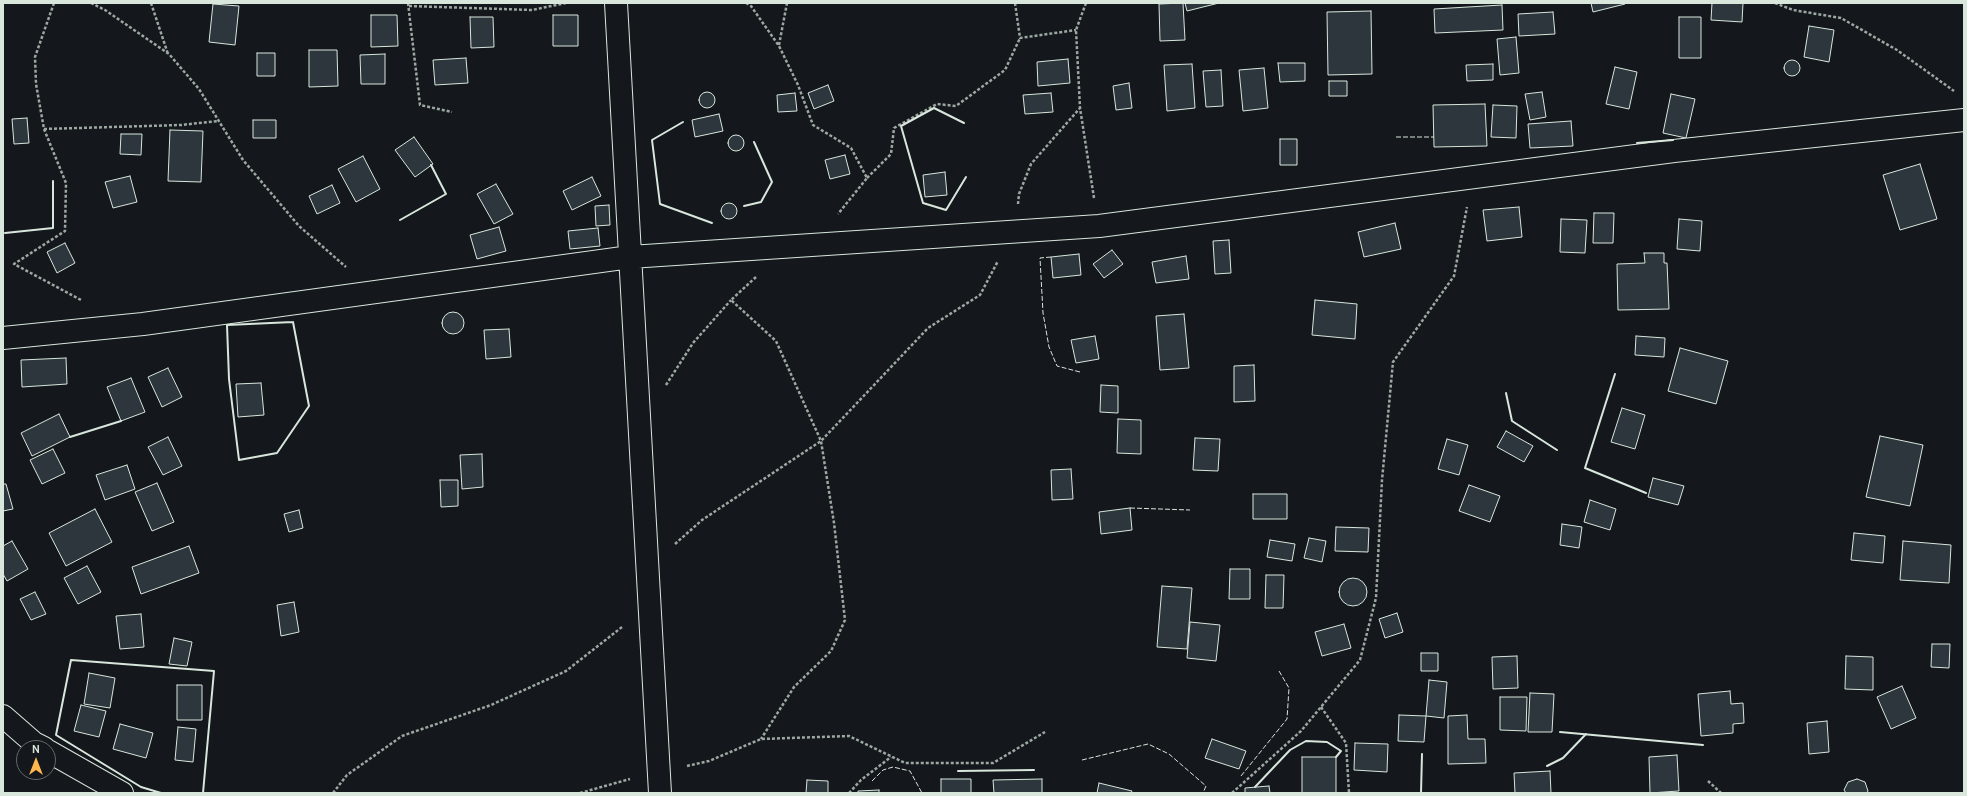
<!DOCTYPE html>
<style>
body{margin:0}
#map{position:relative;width:1967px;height:796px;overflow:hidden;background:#14181c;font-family:Cabin,sans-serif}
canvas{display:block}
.frame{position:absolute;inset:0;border:4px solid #d8e6dc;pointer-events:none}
.north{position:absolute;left:16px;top:740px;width:40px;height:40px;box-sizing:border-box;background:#14181c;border:1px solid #626a69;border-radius:50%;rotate:0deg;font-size:11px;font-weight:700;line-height:16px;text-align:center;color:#d8e6dc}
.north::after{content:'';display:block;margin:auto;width:14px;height:18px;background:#ffb74d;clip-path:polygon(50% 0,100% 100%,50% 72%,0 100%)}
</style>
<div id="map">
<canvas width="1967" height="796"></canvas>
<div class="frame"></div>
<div class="north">N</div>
</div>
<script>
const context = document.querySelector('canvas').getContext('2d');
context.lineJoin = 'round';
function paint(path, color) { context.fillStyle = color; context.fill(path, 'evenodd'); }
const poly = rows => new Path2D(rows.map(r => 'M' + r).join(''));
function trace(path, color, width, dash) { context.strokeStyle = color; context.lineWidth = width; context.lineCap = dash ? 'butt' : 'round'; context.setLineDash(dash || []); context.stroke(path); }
const building = poly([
 [1183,3,1185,40,1160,41,1159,4,1183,3],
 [1185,3,1219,3,1187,11,1185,3],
 [1591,3,1625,3,1625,4,1593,12,1591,3],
 [1712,3,1743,3,1742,22,1711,20,1712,3],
 [213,4,239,6,235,45,209,42,213,4],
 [1502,5,1503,30,1435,33,1434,9,1502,5],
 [1371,11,1372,74,1328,75,1327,12,1371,11],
 [1553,12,1555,34,1519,36,1518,14,1553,12],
 [371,15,397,15,398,46,371,47,371,15],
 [553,15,578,15,578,46,553,46,553,15],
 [470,17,493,17,494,47,471,48,470,17],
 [1679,17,1701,17,1701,58,1679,58,1679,17],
 [1809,26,1834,30,1829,62,1804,57,1809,26],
 [1516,37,1519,73,1500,75,1497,39,1516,37],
 [309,50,337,50,338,86,309,87,309,50],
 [257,53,275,53,275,76,257,76,257,53],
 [385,54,385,84,361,84,360,55,385,54],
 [466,58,468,83,435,85,433,60,466,58],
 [1068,59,1070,83,1038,86,1037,62,1068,59],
 '1784 68a8 8 0 1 1 16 0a8 8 0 1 1-16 0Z',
 [1278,63,1305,63,1305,81,1280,82,1278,63],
 [1192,64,1195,108,1167,111,1164,65,1192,64],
 [1493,64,1493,80,1467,81,1466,65,1493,64],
 [1615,67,1637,72,1629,109,1606,104,1615,67],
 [1264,68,1268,108,1243,111,1239,70,1264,68],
 [1221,70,1223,106,1206,107,1203,71,1221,70],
 [1329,81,1347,81,1347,96,1329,96,1329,81],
 [1129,83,1132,108,1116,110,1113,86,1129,83],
 [828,85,834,101,814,109,808,93,828,85],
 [1542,92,1546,117,1530,120,1525,94,1542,92],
 '699 100a8 8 0 1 1 16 0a8 8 0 1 1-16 0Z',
 [795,93,797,111,778,112,777,95,795,93],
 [1051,93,1053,112,1025,114,1023,95,1051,93],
 [1671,94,1695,99,1686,138,1663,133,1671,94],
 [1485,104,1487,146,1434,147,1433,105,1485,104],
 [1493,105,1517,106,1516,138,1491,137,1493,105],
 [719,114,723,131,695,137,692,120,719,114],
 [27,118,29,143,14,144,12,119,27,118],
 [253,120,276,120,276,138,253,138,253,120],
 [1571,121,1573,146,1530,148,1528,124,1571,121],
 [170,130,203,131,201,182,168,181,170,130],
 [121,134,142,134,141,155,120,154,121,134],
 '728 143a8 8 0 1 1 16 0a8 8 0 1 1-16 0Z',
 [414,137,433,164,415,177,395,150,414,137],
 [1280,139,1297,139,1297,165,1280,165,1280,139],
 [845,155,850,174,830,179,825,160,845,155],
 [363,156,380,189,356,202,338,169,363,156],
 [1920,164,1937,219,1900,230,1883,175,1920,164],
 [945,172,947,195,925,197,923,175,945,172],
 [130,176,137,202,113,208,105,182,130,176],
 [592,177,601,196,572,210,563,191,592,177],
 [496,184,513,214,494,224,477,194,496,184],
 [332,185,340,203,317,214,309,196,332,185],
 '721 211a8 8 0 1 1 16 0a8 8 0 1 1-16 0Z',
 [609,205,610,225,596,226,595,206,609,205],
 [1519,207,1522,237,1487,241,1483,210,1519,207],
 [1594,213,1614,213,1613,243,1593,243,1594,213],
 [1561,219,1587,220,1585,253,1560,252,1561,219],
 [1679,219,1702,221,1700,251,1677,249,1679,219],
 [1395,223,1401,249,1364,257,1358,232,1395,223],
 [499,227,506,251,477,259,470,235,499,227],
 [598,228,600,246,570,249,568,231,598,228],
 [1229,240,1231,273,1215,274,1213,241,1229,240],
 [65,243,75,263,57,273,47,252,65,243],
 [1112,250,1123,264,1104,278,1093,264,1112,250],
 [1644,253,1664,253,1664,263,1667,263,1669,309,1618,310,1617,264,1645,263,1644,253],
 [1079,254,1081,275,1053,278,1051,257,1079,254],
 [1186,256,1189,279,1156,283,1152,262,1186,256],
 [1315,300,1357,304,1355,339,1312,335,1315,300],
 '442 323a11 11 0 1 1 22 0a11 11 0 1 1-22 0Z',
 [1184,314,1189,368,1160,370,1156,316,1184,314],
 [509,329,511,357,486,359,484,330,509,329],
 [1095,336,1099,359,1076,363,1071,340,1095,336],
 [1636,336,1665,338,1664,357,1635,355,1636,336],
 [1680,348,1728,361,1716,404,1668,391,1680,348],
 [66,358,67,384,22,387,21,360,66,358],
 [1254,365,1255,401,1234,402,1234,366,1254,365],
 [168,368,182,397,162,407,148,377,168,368],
 [131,378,145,412,121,421,107,387,131,378],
 [261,383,264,415,238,417,236,384,261,383],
 [1101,385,1118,386,1118,413,1100,412,1101,385],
 [1622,408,1645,415,1635,449,1611,442,1622,408],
 [59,414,70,437,32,456,21,433,59,414],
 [1118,419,1141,420,1141,454,1117,453,1118,419],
 [1506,431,1533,446,1524,462,1497,447,1506,431],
 [1880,436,1923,445,1910,506,1866,497,1880,436],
 [168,437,182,466,163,475,148,447,168,437],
 [1195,438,1220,439,1218,471,1193,470,1195,438],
 [1447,439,1468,445,1459,475,1438,469,1447,439],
 [53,449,65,473,42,484,30,460,53,449],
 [482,454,483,487,462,489,460,455,482,454],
 [127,465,135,489,105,500,96,475,127,465],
 [1071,469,1073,499,1052,500,1051,470,1071,469],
 [1653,478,1684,486,1678,505,1648,497,1653,478],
 [440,480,458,480,458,506,441,507,440,480],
 [157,483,174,522,152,531,135,492,157,483],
 [3,484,6,484,13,509,3,511,3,484],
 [1469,485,1500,496,1490,522,1459,511,1469,485],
 [1253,494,1287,494,1287,519,1253,519,1253,494],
 [1590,500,1616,509,1610,530,1584,522,1590,500],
 [1130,508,1132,530,1101,534,1099,512,1130,508],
 [95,509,112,542,66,566,49,533,95,509],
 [299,510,303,528,289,532,284,514,299,510],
 [1562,524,1582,527,1579,548,1560,545,1562,524],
 [1336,527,1369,528,1368,552,1335,551,1336,527],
 [1854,533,1885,536,1883,563,1851,560,1854,533],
 [1309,538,1326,541,1322,562,1304,558,1309,538],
 [1270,540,1295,544,1292,561,1267,557,1270,540],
 [12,541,28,569,7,581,3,574,3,546,12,541],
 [1903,541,1951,545,1949,583,1900,580,1903,541],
 [189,546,199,573,141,594,132,567,189,546],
 [87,566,101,592,78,604,64,578,87,566],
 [1230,569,1250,569,1250,599,1229,599,1230,569],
 [1266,575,1284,575,1283,608,1265,608,1266,575],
 '1339 592a14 14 0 1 1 28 0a14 14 0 1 1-28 0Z',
 [1162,586,1192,588,1187,649,1157,647,1162,586],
 [35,592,46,614,31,620,20,599,35,592],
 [294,602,299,632,281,636,277,605,294,602],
 [1397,613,1403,632,1385,638,1379,619,1397,613],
 [141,614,144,647,120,649,116,616,141,614],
 [1190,622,1220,625,1216,661,1187,658,1190,622],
 [1344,624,1351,648,1322,656,1315,632,1344,624],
 [174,638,192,642,187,666,169,664,174,638],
 [1932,644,1950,644,1949,668,1931,667,1932,644],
 [1421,653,1438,653,1438,671,1421,671,1421,653],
 [1517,656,1518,688,1493,689,1492,657,1517,656],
 [1846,656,1873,657,1873,690,1845,689,1846,656],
 [89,673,115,678,110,708,84,704,89,673],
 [1429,680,1447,682,1444,718,1426,716,1429,680],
 [177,685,202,685,202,720,177,720,177,685],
 [1902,686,1916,718,1891,729,1877,697,1902,686],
 [1730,691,1731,704,1743,703,1744,723,1733,724,1733,733,1701,736,1698,694,1730,691],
 [1530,693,1554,694,1552,732,1528,732,1530,693],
 [1500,697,1527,697,1526,731,1500,730,1500,697],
 [81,705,106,711,99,737,74,731,81,705],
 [1399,715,1426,716,1424,742,1398,741,1399,715],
 [1467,715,1468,739,1485,739,1486,763,1448,764,1448,716,1467,715],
 [1827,721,1829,752,1809,754,1807,723,1827,721],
 [120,724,153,733,146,758,113,749,120,724],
 [178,727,196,729,193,762,175,760,178,727],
 [1212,739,1246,751,1239,769,1205,758,1212,739],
 [1355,743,1388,744,1387,772,1354,770,1355,743],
 [1677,755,1679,791,1650,793,1649,757,1677,755],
 [1302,757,1336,757,1336,793,1302,793,1302,757],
 [1550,771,1551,793,1515,793,1514,773,1550,771],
 [941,779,971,779,971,793,941,793,941,779],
 [1042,779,1042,793,994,793,993,780,1042,779],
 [1857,779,1865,782,1868,791,1867,793,1846,793,1844,790,1848,782,1857,779],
 [807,780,828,781,828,793,806,793,807,780],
 [1099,783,1132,791,1131,793,1097,793,1099,783],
 [1269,786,1270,793,1245,793,1245,788,1269,786],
 [879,790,879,793,858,793,858,791,879,790]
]);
paint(building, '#2c363c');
trace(building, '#d8e6dc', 1);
const minor = poly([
 [616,3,660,793],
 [3,338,143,324,630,257,1099,226,1674,151,1964,120],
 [3,716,34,743,44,748],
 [48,751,122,793]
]);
trace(minor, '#d8e6dc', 24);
trace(poly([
 [54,3,35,57,36,84,44,129,66,183,65,231,14,264,81,300],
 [91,3,105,10,169,54,199,89,243,160,299,226,346,267],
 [151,3,168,54],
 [408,3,420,105,452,112],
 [746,3,751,6,779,46,798,85,813,125,851,148,867,178,838,214],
 [1015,3,1020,38,1076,30],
 [1086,3,1076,30,1080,108,1094,198],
 [1775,3,1793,10,1841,18,1897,50,1954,91],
 [409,6,532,10,566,3],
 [779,45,787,3],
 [44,129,181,125,218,121],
 [867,178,891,154,894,128,937,104,956,106,1005,70,1020,38],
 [1018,204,1019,194,1031,164,1080,108],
 [756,277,731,300,776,341,821,441,834,523,845,620,831,651,794,687,761,739],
 [666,385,693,343,731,300],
 [675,544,702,520,821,441,928,328,980,295,998,261],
 [1321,707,1346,743,1349,793],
 [687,766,709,761,761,739,849,736,905,763,993,763,1045,732],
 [1708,781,1721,793],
 [333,793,347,775,402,736,491,705,566,671,622,627],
 [580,793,630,779],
 [849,793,861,780,891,757],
 [1232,793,1301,731,1360,660,1376,598,1382,480,1393,362,1454,276,1467,207]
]), '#9da8a2', 2.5, [3, 2]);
trace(minor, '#14181c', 22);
trace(poly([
 [1396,137,1434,137],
 [1051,257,1040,258,1043,313,1049,347,1057,366,1080,372],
 [1130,508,1190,510],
 [1082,760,1148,744,1169,754,1206,786,1203,793],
 [1241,776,1287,719,1289,688,1279,671],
 [872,781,883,770,893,767,910,771,922,793]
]), '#d8e6dc', 1, [5, 2]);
trace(poly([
 [683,122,652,140,660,204,712,223],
 [964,123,934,108,901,126,923,203,946,210,966,177],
 [1637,143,1673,140],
 [744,206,761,202,772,182,754,142],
 [400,220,446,194,431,165],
 [5,233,53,228,53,181],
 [293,322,309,406,277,453,239,460,229,379,227,325,293,322],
 [1615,374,1585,468,1646,493],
 [1506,393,1512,421,1557,450],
 [70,437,121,421],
 [1560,732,1703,745],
 [1547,766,1563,758,1586,734],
 [958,771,1034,770],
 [1255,787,1290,750,1306,741,1327,742,1341,751,1336,757],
 [161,793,141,787,56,735,71,660,214,671,203,793],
 [1421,793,1422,754]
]), '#d8e6dc', 2);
</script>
